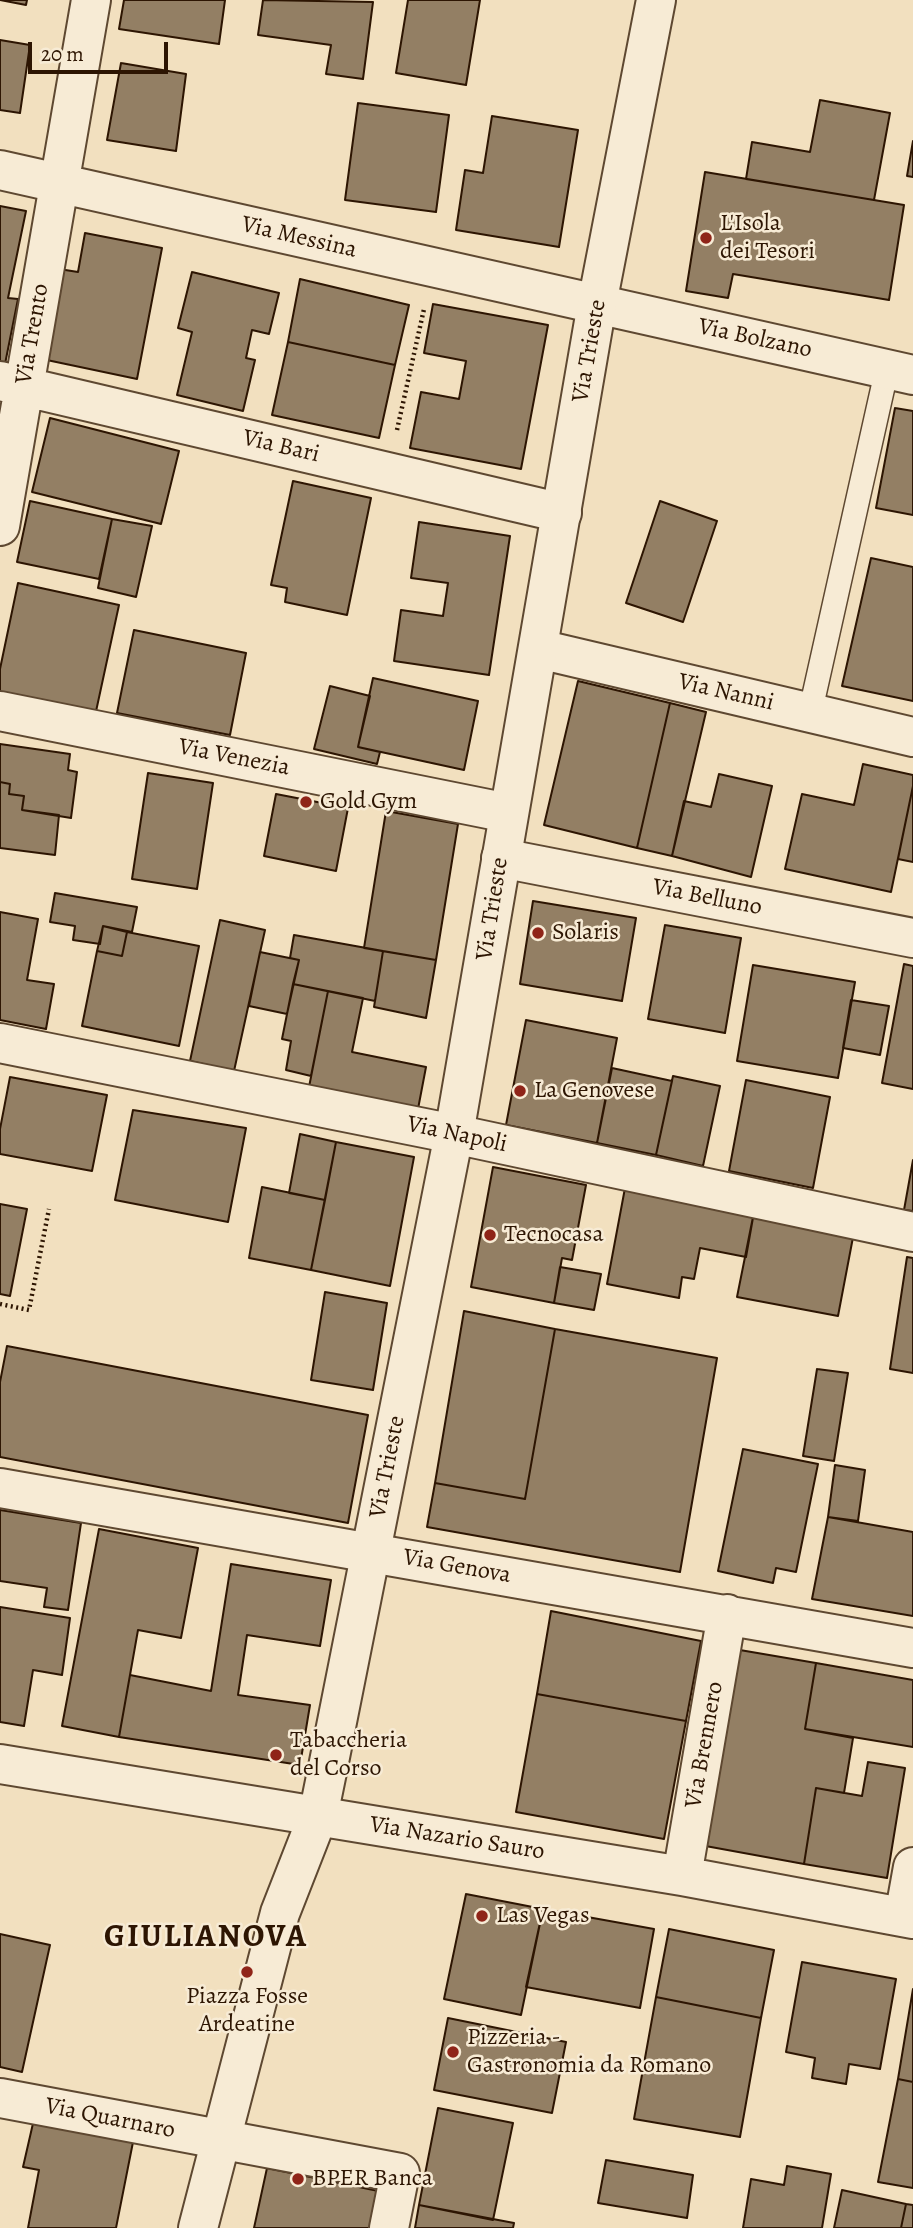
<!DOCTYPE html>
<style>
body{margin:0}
#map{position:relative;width:913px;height:2228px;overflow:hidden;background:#f2e0bf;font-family:Alegreya,serif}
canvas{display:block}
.scale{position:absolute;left:28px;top:42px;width:140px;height:32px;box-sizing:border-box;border:4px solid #2d1502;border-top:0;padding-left:9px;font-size:21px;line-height:24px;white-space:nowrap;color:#2d1502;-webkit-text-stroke:5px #f7ebd5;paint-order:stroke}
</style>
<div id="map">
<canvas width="913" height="2228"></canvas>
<div class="scale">20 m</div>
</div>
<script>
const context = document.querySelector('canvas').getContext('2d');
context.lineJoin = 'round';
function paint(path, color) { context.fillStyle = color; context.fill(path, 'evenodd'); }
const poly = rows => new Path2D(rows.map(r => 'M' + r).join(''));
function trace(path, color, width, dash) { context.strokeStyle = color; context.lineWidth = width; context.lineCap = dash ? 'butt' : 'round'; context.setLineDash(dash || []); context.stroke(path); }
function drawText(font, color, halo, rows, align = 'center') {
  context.font = font + ' Alegreya,serif'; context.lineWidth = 5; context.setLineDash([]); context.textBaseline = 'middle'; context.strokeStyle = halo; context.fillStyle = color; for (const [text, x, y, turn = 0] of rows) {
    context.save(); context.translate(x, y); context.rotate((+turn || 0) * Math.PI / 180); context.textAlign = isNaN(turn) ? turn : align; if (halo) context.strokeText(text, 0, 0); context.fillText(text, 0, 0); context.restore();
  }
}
const building = poly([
 [0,0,27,0,26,5,0,0],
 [124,0,225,0,219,44,119,29,124,0],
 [263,0,373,2,363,79,326,74,331,45,258,35,263,0],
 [408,0,480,0,466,85,396,73,408,0],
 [0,40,30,45,20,113,0,110,0,40],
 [121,63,186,74,176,151,107,140,121,63],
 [820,100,890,113,874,200,746,179,752,142,810,152,820,100],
 [358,103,449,115,436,212,345,200,358,103],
 [492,116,578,130,559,247,456,230,465,170,483,173,492,116],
 [913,141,913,177,907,176,913,141],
 [705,172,904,205,889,300,733,274,728,298,686,291,705,172],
 [0,206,26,211,8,298,18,299,5,364,0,363,0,206],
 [85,233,162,248,137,379,42,359,59,269,78,272,85,233],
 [192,272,279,293,269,334,252,330,246,358,255,360,243,411,177,395,192,332,178,328,192,272],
 [300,279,409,305,395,365,288,342,300,279],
 [433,304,548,325,521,469,410,448,421,392,459,399,466,361,424,353,433,304],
 [288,342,395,365,379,438,272,415,288,342],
 [895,408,913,411,913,515,876,508,895,408],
 [50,418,179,451,161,524,32,492,50,418],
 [293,481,371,498,347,615,285,602,287,588,271,585,293,481],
 [30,501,112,519,99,579,17,562,30,501],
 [660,501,717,521,683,622,626,603,660,501],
 [112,519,152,526,136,597,98,588,112,519],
 [419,522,510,536,489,675,394,661,401,610,443,616,448,583,411,578,419,522],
 [871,558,913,567,913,701,842,686,871,558],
 [18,583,119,605,95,716,0,695,0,669,18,583],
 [134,630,246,653,230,735,117,713,134,630],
 [373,678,478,701,464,770,358,747,373,678],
 [578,681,670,703,637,848,544,825,578,681],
 [330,686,370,696,358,747,380,752,377,764,314,749,330,686],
 [670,703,706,712,672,856,637,848,670,703],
 [0,744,70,754,68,770,77,772,71,818,22,810,24,796,9,794,10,784,0,782,0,744],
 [863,764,913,775,913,786,891,892,785,869,802,794,854,805,863,764],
 [148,773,213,783,197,889,132,879,148,773],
 [719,774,772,786,751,877,672,856,684,801,711,807,719,774],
 [0,782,10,784,9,794,24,796,22,810,59,815,55,855,0,848,0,782],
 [913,786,913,862,898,859,913,786],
 [276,794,348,808,336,871,264,856,276,794],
 [386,811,458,824,436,960,364,948,386,811],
 [55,893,137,907,132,932,103,926,100,944,73,940,75,926,50,922,55,893],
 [533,901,636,918,622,1001,520,984,533,901],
 [0,912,38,919,27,980,54,984,46,1029,0,1020,0,912],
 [220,920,265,930,234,1071,190,1061,220,920],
 [665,925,741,938,725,1033,648,1019,665,925],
 [103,926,127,932,122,956,97,951,103,926],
 [127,932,199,946,179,1046,82,1026,97,951,122,956,127,932],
 [294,935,383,951,375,1001,293,984,299,960,290,958,294,935],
 [383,951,436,960,426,1018,374,1007,383,951],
 [260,952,299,960,287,1014,249,1006,260,952],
 [904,964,913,966,913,1089,882,1083,904,964],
 [753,965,855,982,838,1078,737,1061,753,965],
 [293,984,328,991,311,1076,286,1070,291,1041,282,1039,293,984],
 [328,991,363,998,352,1052,426,1067,418,1109,309,1087,328,991],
 [851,1000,889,1006,880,1055,843,1048,851,1000],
 [526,1020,617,1038,597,1143,506,1125,526,1020],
 [612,1068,672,1081,656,1155,597,1143,612,1068],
 [673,1076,720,1086,703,1166,656,1155,673,1076],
 [10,1077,107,1095,92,1171,0,1154,0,1129,10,1077],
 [746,1080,830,1097,813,1188,729,1171,746,1080],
 [133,1110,246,1128,228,1222,115,1200,133,1110],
 [300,1134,336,1142,325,1200,289,1193,300,1134],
 [336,1142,414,1157,390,1286,311,1270,336,1142],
 [913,1160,913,1211,904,1210,913,1160],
 [493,1167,586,1185,572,1260,562,1258,554,1303,471,1287,493,1167],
 [262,1187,325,1200,311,1270,249,1258,262,1187],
 [625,1188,754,1212,746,1257,700,1248,694,1279,682,1277,679,1298,607,1284,625,1188],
 [0,1204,27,1209,10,1296,0,1294,0,1204],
 [754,1212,854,1232,838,1316,737,1297,754,1212],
 [907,1257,913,1258,913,1373,890,1369,907,1257],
 [560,1267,601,1274,594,1310,554,1303,560,1267],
 [325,1292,387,1303,373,1390,311,1380,325,1292],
 [464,1311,555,1329,525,1499,435,1483,464,1311],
 [555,1329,717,1358,680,1572,427,1527,435,1483,525,1499,555,1329],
 [7,1346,368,1415,348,1523,0,1457,0,1382,7,1346],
 [817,1369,848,1373,834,1461,803,1456,817,1369],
 [743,1449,818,1464,796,1572,776,1568,773,1583,718,1571,743,1449],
 [835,1465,865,1470,858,1521,828,1517,835,1465],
 [0,1510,81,1523,68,1610,44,1607,47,1588,0,1581,0,1510],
 [828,1517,913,1532,913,1616,812,1599,828,1517],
 [99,1529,198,1548,181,1638,138,1630,119,1737,62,1726,99,1529],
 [231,1564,331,1580,320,1646,247,1635,238,1695,310,1705,300,1765,119,1737,130,1675,211,1691,231,1564],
 [0,1607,70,1618,62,1675,33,1670,24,1726,0,1722,0,1607],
 [551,1611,701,1641,686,1721,537,1694,551,1611],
 [734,1649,816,1663,805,1729,853,1738,844,1793,816,1788,804,1864,700,1845,734,1649],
 [816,1663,913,1680,913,1747,805,1729,816,1663],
 [537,1694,686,1721,664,1839,516,1812,537,1694],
 [868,1762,905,1768,887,1878,804,1864,816,1788,862,1796,868,1762],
 [466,1894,543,1909,521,2015,444,1999,466,1894],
 [543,1909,654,1929,640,2008,526,1987,543,1909],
 [669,1929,774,1950,761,2018,656,1997,669,1929],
 [0,1934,50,1945,22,2072,0,2067,0,1934],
 [802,1962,896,1979,880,2069,849,2064,846,2084,812,2078,815,2058,786,2052,802,1962],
 [913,1989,913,2082,898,2079,913,1989],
 [656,1997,761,2018,740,2137,634,2119,656,1997],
 [448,2018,566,2042,552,2113,434,2090,448,2018],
 [898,2079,913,2082,913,2188,878,2182,898,2079],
 [438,2108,513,2123,493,2220,419,2205,438,2108],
 [34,2119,134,2137,116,2228,28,2228,39,2170,23,2167,34,2119],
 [606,2160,693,2175,687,2218,598,2203,606,2160],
 [787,2166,831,2174,822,2228,743,2228,751,2179,784,2185,787,2166],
 [267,2168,383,2192,375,2228,254,2228,267,2168],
 [842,2190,906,2204,901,2228,834,2228,842,2190],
 [906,2204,913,2205,913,2228,901,2228,906,2204],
 [419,2205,514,2223,513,2228,415,2228,419,2205]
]);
paint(building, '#937f64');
trace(building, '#2d1502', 2);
const service = poly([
 [810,713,887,369]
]);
const minor = poly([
 [0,170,913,375],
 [0,381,562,513],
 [0,526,91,0],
 [539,649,913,737],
 [0,711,508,813],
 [501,858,913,938],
 [0,1043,454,1134,913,1232],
 [0,1488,913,1648],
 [0,1764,682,1876,913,1919],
 [682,1876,727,1614],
 [904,1917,913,1867],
 [0,2098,400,2173,389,2228]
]);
const tertiary = poly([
 [198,2228,280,1913,318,1816,328,1767,454,1134,597,304,656,0]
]);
trace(service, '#5e4831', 26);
trace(minor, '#5e4831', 42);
trace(tertiary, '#5e4831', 42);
trace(poly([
 [397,430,424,309],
 [0,1304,29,1310,49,1209]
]), '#2d1502', 4.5, [2, 3.5]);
trace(service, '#f7ebd5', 23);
trace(minor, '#f7ebd5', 38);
trace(tertiary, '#f7ebd5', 38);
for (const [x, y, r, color] of [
 [706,238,7,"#8f2418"],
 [306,802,7,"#8f2418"],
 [538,933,7,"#8f2418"],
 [520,1091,7,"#8f2418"],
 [490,1235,7,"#8f2418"],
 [276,1755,7,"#8f2418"],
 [482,1916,7,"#8f2418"],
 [247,1972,7,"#8f2418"],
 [453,2052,7,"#8f2418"],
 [298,2179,7,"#8f2418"]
]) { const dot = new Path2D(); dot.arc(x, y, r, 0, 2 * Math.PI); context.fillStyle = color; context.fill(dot); trace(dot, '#f7ebd5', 2.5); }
drawText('24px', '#2d1502', '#f7ebd5', [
 ["L'Isola",720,224],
 ["dei Tesori",720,252],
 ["Gold Gym",320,802],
 ["Solaris",552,933],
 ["La Genovese",534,1091],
 ["Tecnocasa",504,1235],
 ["Tabaccheria",290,1741],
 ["del Corso",290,1769],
 ["Las Vegas",496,1916],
 ["Piazza Fosse",247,1997,"center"],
 ["Ardeatine",247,2025,"center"],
 ["Pizzeria -",467,2038],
 ["Gastronomia da Romano",467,2066],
 ["BPER Banca",312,2179]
], 'left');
drawText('24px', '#2d1502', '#f7ebd5', [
 ["Via Messina",299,238,13],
 ["Via Trento",33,334,-80],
 ["Via Bolzano",755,339,12],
 ["Via Trieste",590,351,-80],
 ["Via Bari",281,447,13],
 ["Via Nanni",726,693,13],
 ["Via Venezia",234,758,11],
 ["Via Belluno",707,898,11],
 ["Via Trieste",493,909,-81],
 ["Via Napoli",457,1135,12],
 ["Via Trieste",388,1467,-79],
 ["Via Genova",457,1567,10],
 ["Via Brennero",705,1745,-80],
 ["Via Nazario Sauro",457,1839,9],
 ["Via Quarnaro",110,2119,11]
]);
context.letterSpacing = '2px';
drawText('bold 32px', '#2d1502', '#f7ebd5', [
 ["GIULIANOVA",206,1938]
]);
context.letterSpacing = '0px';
</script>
